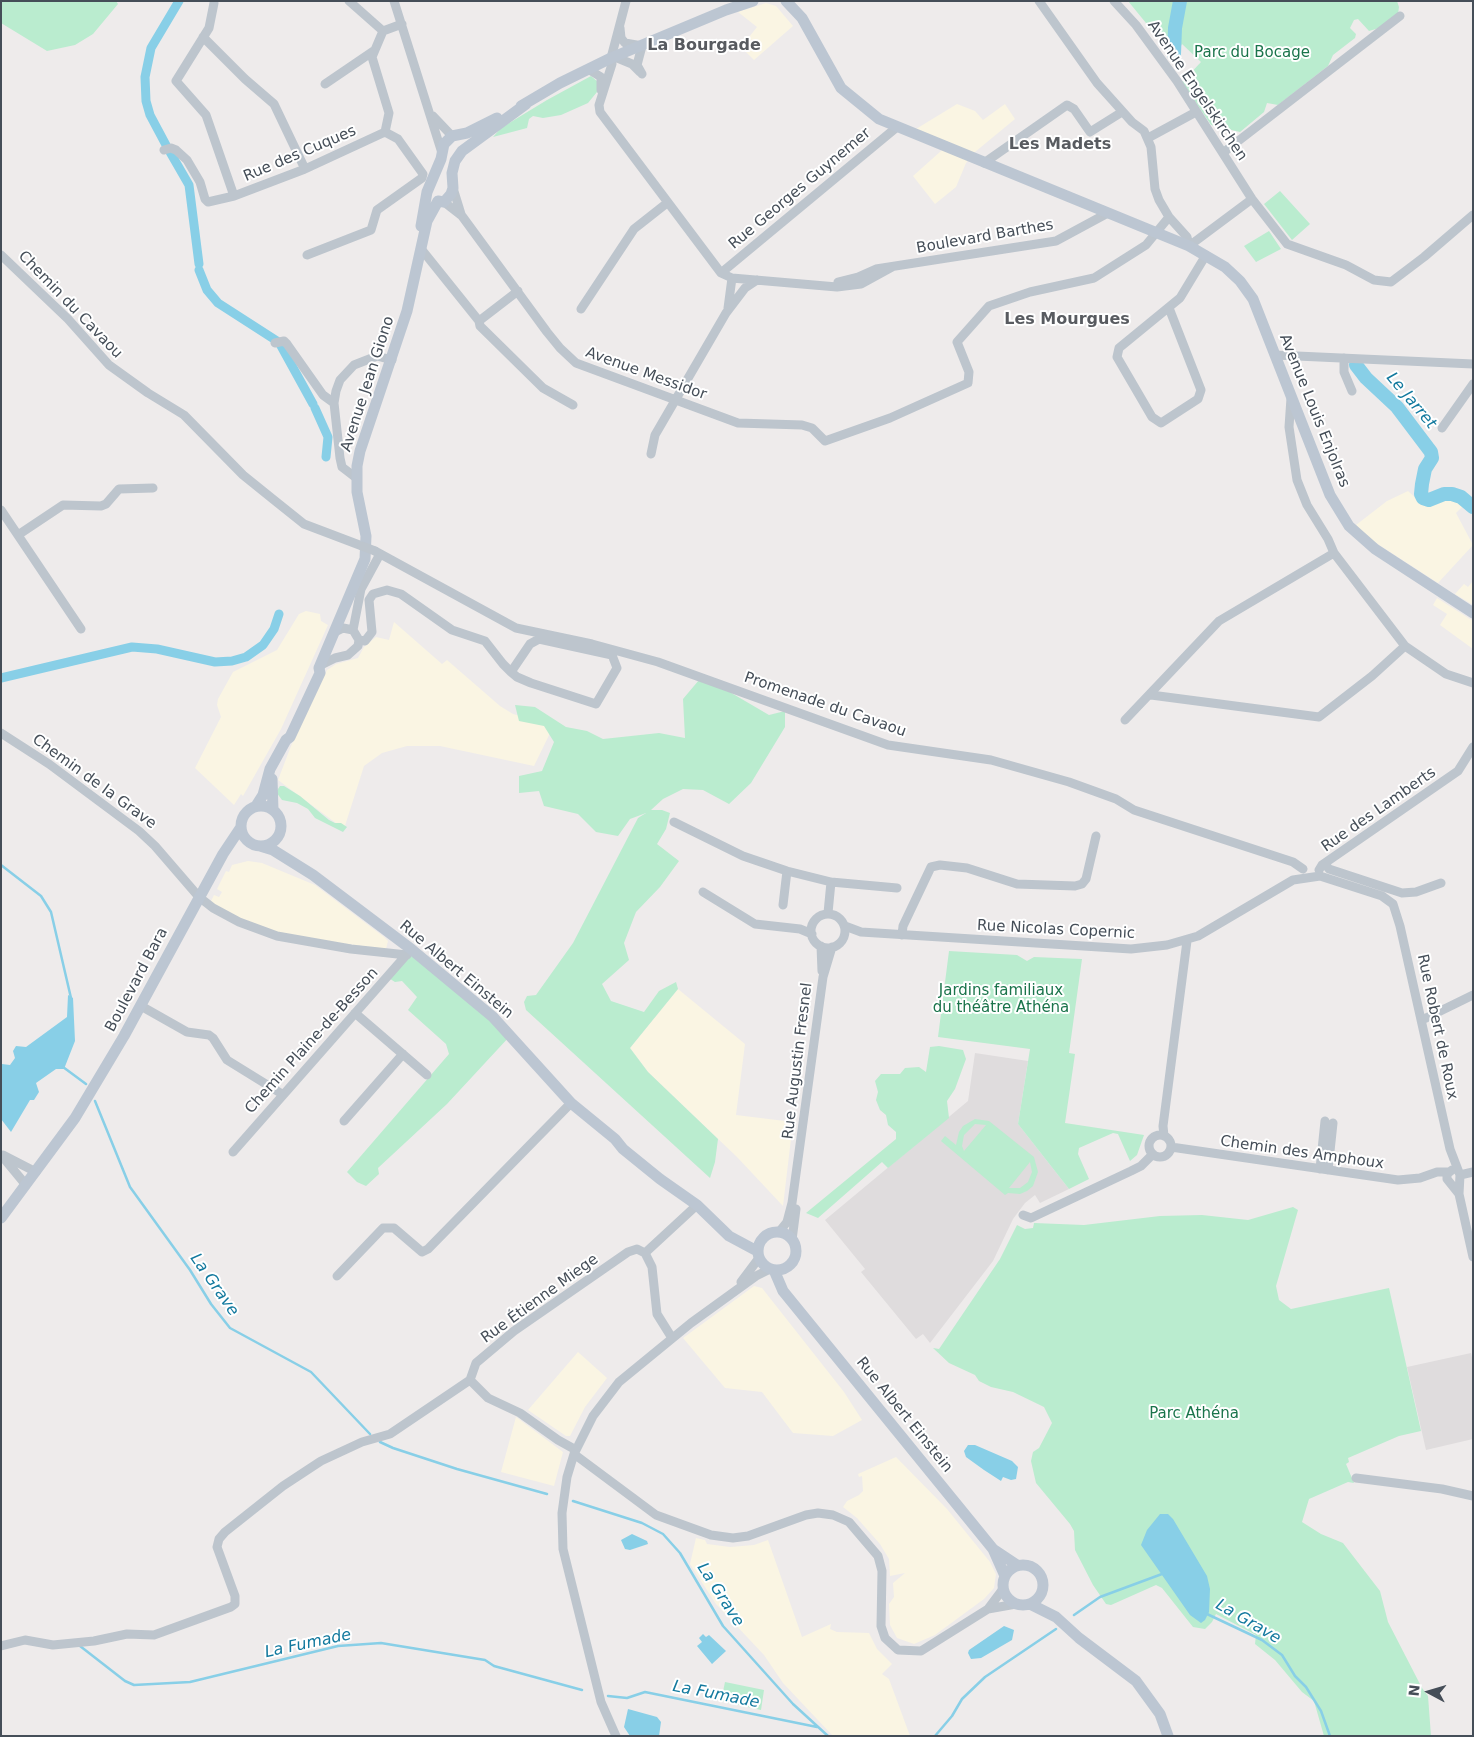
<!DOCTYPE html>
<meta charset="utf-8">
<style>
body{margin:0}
#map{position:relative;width:1474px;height:1737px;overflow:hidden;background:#eeebeb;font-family:"DejaVu Sans",sans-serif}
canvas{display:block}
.frame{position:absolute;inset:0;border:2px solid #454e58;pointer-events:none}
.north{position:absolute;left:1404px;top:1667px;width:50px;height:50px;-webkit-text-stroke:4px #fff;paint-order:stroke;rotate:276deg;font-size:14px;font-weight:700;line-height:20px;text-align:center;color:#454e58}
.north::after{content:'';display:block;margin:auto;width:18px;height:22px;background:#454e58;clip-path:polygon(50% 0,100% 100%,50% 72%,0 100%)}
</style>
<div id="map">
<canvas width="1474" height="1737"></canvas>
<div class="frame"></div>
<div class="north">N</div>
</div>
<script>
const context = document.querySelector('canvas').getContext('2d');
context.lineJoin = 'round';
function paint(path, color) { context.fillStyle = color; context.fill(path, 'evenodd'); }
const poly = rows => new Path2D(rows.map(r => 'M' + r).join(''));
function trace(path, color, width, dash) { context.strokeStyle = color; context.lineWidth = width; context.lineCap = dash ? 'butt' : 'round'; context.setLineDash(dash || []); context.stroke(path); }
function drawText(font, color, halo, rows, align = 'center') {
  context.font = font + ' "DejaVu Sans",sans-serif'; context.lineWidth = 4; context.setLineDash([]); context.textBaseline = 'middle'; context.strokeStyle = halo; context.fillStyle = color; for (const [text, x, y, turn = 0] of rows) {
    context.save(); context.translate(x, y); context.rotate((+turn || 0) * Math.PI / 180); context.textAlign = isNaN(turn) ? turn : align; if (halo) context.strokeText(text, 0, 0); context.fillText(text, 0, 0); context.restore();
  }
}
paint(poly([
 [766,3,776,6,793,26,754,60,741,47,757,27,738,12],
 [957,104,975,111,983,120,1005,104,1015,119,975,152,966,163,956,187,935,204,913,176,950,143,916,129],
 [1408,491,1418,500,1429,505,1453,498,1464,505,1456,513,1473,545,1438,583,1370,539,1356,525,1387,501],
 [1473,581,1473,605,1455,594,1464,584,1468,587],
 [1437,598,1473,621,1473,649,1440,625,1447,614,1433,605],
 [306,611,320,614,321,621,328,625,281,729,243,796,241,794,234,805,195,768,221,717,217,705,218,699,233,672,277,650,299,614],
 [394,622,442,664,447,660,500,706,513,714,554,725,534,766,440,746,407,746,382,753,364,766,344,829,278,780,291,746,327,670,336,664,358,658,364,647,376,637,389,640],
 [248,861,262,863,315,885,384,937,388,941,386,949,286,936,220,910,211,901,214,895,219,897,222,892,217,889,226,871,229,872,232,865],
 [678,989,745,1044,736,1115,793,1122,783,1206,737,1157,648,1072,630,1048],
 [754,1286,762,1288,844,1392,862,1420,833,1436,793,1433,762,1392,725,1388,683,1338],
 [578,1352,607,1378,585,1407,570,1436,566,1436,528,1410],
 [516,1417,563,1452,554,1486,501,1472],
 [896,1457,947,1509,990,1562,996,1574,994,1588,984,1599,935,1635,914,1644,897,1638,890,1625,889,1604,894,1597,893,1583,905,1573,890,1576,889,1559,880,1544,857,1518,843,1507,847,1501,859,1495,863,1491,862,1476,859,1477,858,1474],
 [696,1538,705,1540,707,1544,730,1547,754,1545,768,1540,802,1637,831,1624,830,1629,837,1632,869,1633,877,1649,892,1664,882,1674,889,1679,910,1736,833,1736,783,1683,764,1655,716,1604,690,1564]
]), '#faf5e3');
paint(poly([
 [975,1053,1028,1061,1018,1124,1069,1189,1040,1203,1035,1195,1025,1203,1013,1219,993,1261,930,1343,923,1334,916,1339,861,1272,865,1269,825,1220,968,1101],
 [1471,1353,1473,1362,1473,1439,1426,1450,1407,1367]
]), '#dfdcdd');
paint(poly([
 [1,1,116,1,118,4,93,34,75,45,47,51,1,23],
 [1128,1,1397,1,1399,7,1398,14,1379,28,1369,31,1358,19,1354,20,1350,28,1356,34,1355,38,1333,55,1328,66,1278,105,1267,103,1264,112,1240,132,1211,125,1182,82,1201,62,1182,44,1177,53,1173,56],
 [591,76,598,82,597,92,588,103,561,115,543,118,533,116,529,119,527,128,493,137,501,128,547,100],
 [1280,191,1310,224,1292,240,1264,204],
 [1269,231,1281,249,1256,262,1244,246],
 [699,680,728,691,769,715,785,711,785,727,751,783,729,804,703,790,683,789,663,799,651,810,662,810,670,813,666,829,657,844,679,861,660,887,636,912,624,943,629,960,602,984,611,1001,644,1012,659,991,676,982,678,989,630,1048,648,1072,718,1139,715,1162,710,1178,526,1010,524,1002,527,996,536,995,573,943,638,818,646,813,630,819,618,836,596,832,578,814,544,806,539,791,519,793,519,776,542,771,554,742,544,726,519,721,515,705,535,707,566,727,587,731,603,739,659,733,685,738,683,699],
 [280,786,284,786,300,796,329,820,335,823,341,823,347,827,343,832,315,818,308,809,297,803,282,800,276,792],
 [411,949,510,1036,447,1104,378,1168,379,1174,366,1186,357,1182,347,1172,449,1054,446,1044,408,1010,417,997,402,981,395,982,387,977],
 [949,951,1017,955,1027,961,1034,957,1082,959,1069,1053,1075,1054,1065,1123,1144,1135,1137,1155,1130,1161,1118,1134,1113,1133,1079,1148,1078,1154,1089,1179,1069,1189,1018,1124,1030,1049,938,1037],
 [939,1046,963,1050,966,1059,955,1089,947,1101,949,1118,888,1168,882,1162,818,1218,806,1213,896,1139,896,1132,888,1125,886,1115,880,1110,876,1100,878,1092,875,1081,881,1074,900,1074,905,1068,919,1067,926,1072,930,1047],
 [975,1119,989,1121,1034,1157,1038,1172,1033,1186,1027,1191,1020,1194,1008,1193,1005,1195,941,1141,945,1136,956,1145,959,1132,963,1126],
 [975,1124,986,1125,964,1151,962,1146,964,1135],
 [1030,1162,1032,1172,1028,1182,1020,1188,1009,1188],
 [1293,1207,1298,1210,1276,1286,1279,1300,1291,1309,1389,1288,1421,1431,1399,1436,1348,1458,1349,1462,1346,1464,1354,1483,1348,1482,1309,1499,1302,1522,1321,1534,1343,1543,1380,1591,1388,1622,1422,1688,1428,1696,1431,1736,1324,1736,1314,1701,1302,1692,1275,1660,1255,1644,1256,1635,1216,1614,1212,1622,1205,1629,1193,1627,1162,1588,1156,1585,1111,1605,1106,1604,1093,1585,1075,1550,1074,1531,1070,1524,1036,1483,1031,1461,1033,1452,1039,1448,1052,1423,1044,1407,1013,1392,991,1387,979,1381,975,1375,949,1363,933,1348,939,1349,1000,1259,1017,1225,1025,1229,1033,1228,1034,1223,1084,1225,1160,1216,1202,1215,1248,1220],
 [725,1682,764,1690,761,1710,721,1701]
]), '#baeccf');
paint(poly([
 [68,995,73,998,75,1041,64,1069,56,1069,36,1083,39,1092,34,1100,30,1100,11,1132,1,1119,1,1066,2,1064,10,1065,15,1058,13,1051,16,1046,26,1047,67,1017],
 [968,1445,975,1445,1012,1461,1018,1467,1016,1479,1011,1480,1003,1477,1001,1481,984,1470,966,1457,964,1451],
 [1160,1514,1168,1514,1173,1519,1207,1576,1210,1589,1209,1612,1205,1620,1201,1623,1190,1615,1141,1545,1147,1530],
 [632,1534,647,1541,648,1544,630,1550,625,1549,621,1540],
 [1004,1626,1014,1630,1012,1640,981,1658,971,1659,968,1653,969,1650],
 [703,1634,706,1637,709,1635,726,1651,712,1664,697,1646,702,1642,699,1638],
 [628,1709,657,1717,661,1722,659,1736,630,1736,624,1727]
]), '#88cfe7');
trace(poly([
 [1,865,41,896,51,912,71,998],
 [63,1067,86,1084],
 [95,1101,130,1187,190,1270,211,1304,230,1328,311,1372,370,1434],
 [380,1442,393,1448,457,1469,547,1494],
 [573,1501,642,1523,663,1534,680,1553,723,1626,793,1704,828,1736],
 [1207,1614,1262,1640,1282,1655,1295,1676,1306,1687,1321,1711,1330,1736],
 [1074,1615,1100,1597,1162,1574],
 [80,1646,125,1681,134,1685,190,1682,338,1646,381,1643,485,1660,494,1666,582,1690],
 [608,1696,627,1698,645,1692,817,1727],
 [935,1736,952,1716,962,1699,985,1677,1056,1629]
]), '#88cfe7', 2.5);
trace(poly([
 [166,145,150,115,146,101,145,77,151,48,179,1],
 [170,152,189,185,199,264],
 [199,270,207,290,218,303,277,341],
 [280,344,313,404],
 [315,408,328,437,326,457],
 [1,678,132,647,157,649,215,662,232,661,246,657,263,645,274,629,279,614]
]), '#88cfe7', 9);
trace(poly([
 [1174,54,1175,28,1180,1],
 [1356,365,1366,378,1397,407,1431,452,1432,458,1425,469,1422,484,1421,494,1423,498,1429,500,1444,494,1452,494,1461,497,1473,507]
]), '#88cfe7', 14);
trace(poly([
 [349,1,383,31,402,24],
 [394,1,442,153],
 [626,1,611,58,612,64,599,105,600,112,721,273,732,278,837,287,861,284,892,267],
 [1039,1,1097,83,1132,122,1144,131,1151,147,1155,189,1159,200,1169,217,1187,237,1189,246,1252,199],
 [1114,1,1136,25,1177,81,1252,199,1287,244,1346,265,1374,280,1391,282,1424,257,1473,215],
 [214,3,209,28,176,81,206,115,234,196,305,169,385,132],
 [620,28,621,38,625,43,642,46,637,65,642,74],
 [203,37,245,79,274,104,305,169],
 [615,57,632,64,640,72],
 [588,69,601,77,601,90],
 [325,84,375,50],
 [433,116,452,136],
 [1148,138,1196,112],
 [164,150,171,148,176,150,187,160,200,182,205,199,208,202,234,196],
 [1224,152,1400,16],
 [984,163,1067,105,1074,109,1090,132,1122,112],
 [453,188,461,214],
 [444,202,462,216,547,332,560,348,576,363,738,423,802,425,812,428,825,441,890,418,968,383,969,372,957,342,989,306,1030,292,1094,278,1146,245,1169,217],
 [422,250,479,321],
 [1,255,68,319,109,365,148,393,184,415,243,475,274,500,304,524,362,546],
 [307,255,371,230,377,210,422,178,423,174,398,139,385,132,389,113,372,57,383,31],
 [721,273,897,127],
 [838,282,858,277,876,269,1056,241,1106,214],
 [518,291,479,321,480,326,543,388,573,405],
 [728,308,732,278],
 [1169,308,1201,390,1198,399,1161,423,1152,417,1117,357,1119,348,1180,298,1206,255],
 [581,309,634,229,667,203],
 [275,343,284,341,287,344,323,395,334,403],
 [1275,355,1473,364],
 [1344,358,1344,372,1352,391],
 [1291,398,1289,427,1297,480,1307,505,1328,539,1334,553,1405,646,1446,674,1473,683],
 [1442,428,1473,384],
 [651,454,655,435,726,313,745,288,757,280],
 [355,477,342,467,340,458,334,403,336,391,340,380,354,365,377,356,392,360],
 [1,510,81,629],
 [18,535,63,505,101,506,106,504,119,489,153,488],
 [375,551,516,628,592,644,658,662,888,745,991,760,1069,782,1116,799,1134,810,1293,862,1303,869],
 [353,630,361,589,380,554],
 [359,640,365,641,372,632,369,600,373,594,387,590,401,594,452,630,485,641,503,664,511,672,517,677,531,683,596,704,617,668,612,655,539,639,530,644,511,672],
 [321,665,335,658,348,655,358,646,359,640,353,630,343,628,335,632],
 [1151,695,1319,717,1372,676,1405,646],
 [1125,720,1219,621,1334,553],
 [1,733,49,764,139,831,155,846,199,897,213,908,239,922,277,936,351,949,407,955],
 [674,822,743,856,787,871,831,882,897,888],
 [1325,864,1329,869,1402,893,1416,892,1441,883],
 [1319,870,1322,865,1458,771,1473,747],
 [703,892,755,924,800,929,812,934],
 [783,905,787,871],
 [828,913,831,882],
 '811 931a17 17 0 1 1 34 0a17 17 0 1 1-34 0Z',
 [845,926,861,932,1131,949,1167,945,1198,936,1293,880,1320,876,1382,896,1393,904,1400,926,1450,1149,1460,1175,1459,1194,1473,1257],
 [902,935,903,926,931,867,940,865,967,868,1017,884,1075,886,1082,884,1086,879,1096,836],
 [821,946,822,971],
 [141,1006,187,1032,209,1035,213,1038,227,1060,282,1094],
 [355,1013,427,1075],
 [1422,1020,1473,995],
 [344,1121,403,1054],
 '1149 1146a11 11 0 1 1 22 0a11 11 0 1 1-22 0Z',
 [1164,1136,1163,1126,1187,941],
 [1171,1147,1398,1180,1420,1178,1437,1172,1448,1172],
 [233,1152,408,953],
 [1,1155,26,1185],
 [3,1155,36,1172],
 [1320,1169,1325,1121],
 [1328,1170,1333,1123],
 [1452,1170,1447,1174,1447,1179,1459,1194],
 [1460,1175,1473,1172],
 [1023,1215,1031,1218,1131,1171,1141,1166,1153,1154],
 [779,1232,787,1222,792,1203,823,977,832,947],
 [792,1240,796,1209],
 [645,1253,652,1267,657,1314,672,1338],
 [645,1253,697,1205],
 [337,1276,383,1228,394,1228,422,1252,428,1249,571,1103],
 [741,1282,759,1258],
 [470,1380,488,1398,520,1413,558,1440,576,1450],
 [574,1454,656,1515,711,1535,733,1538,748,1536,806,1515,818,1513,833,1515,849,1522,878,1556,882,1571,881,1626,885,1638,898,1650,921,1651,988,1609,1003,1589],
 [1356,1478,1442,1489,1473,1496],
 [988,1609,1016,1604],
 [1,1646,25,1640,53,1645,94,1641,127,1634,154,1635,231,1607,235,1604,235,1596,217,1547,219,1539,225,1532,283,1486,321,1461,362,1442,390,1434,470,1380,476,1363,514,1331,628,1252,637,1249,645,1253],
 [616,1736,601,1702,563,1549,562,1513,567,1477,574,1454,593,1416,619,1382,691,1323,756,1276,770,1269]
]), '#bdc5cd', 9);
trace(poly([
 [786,1,802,18,841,88,879,119,1189,246,1225,267,1240,281,1253,299,1330,495,1349,526,1375,549,1473,613],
 [521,106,560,83,611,58,726,10,753,1],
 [421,226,427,192,441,159,444,144,452,136,467,133,497,118],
 [272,779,273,810],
 [256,806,263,795,270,769,286,740,290,737,320,673,319,668,365,559,366,536,357,492,357,466,360,451,407,311,427,221,438,201,444,202,451,194,453,188,452,173,455,161,462,151,526,104],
 '241 826a20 20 0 1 1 40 0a20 20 0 1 1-40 0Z',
 [260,846,273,850,313,875,411,949,493,1017,571,1103,615,1139,623,1149,660,1179,697,1205,729,1236,757,1251],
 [1,1218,75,1118,124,1036,223,854,241,827],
 '758 1251a19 19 0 1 1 38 0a19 19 0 1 1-38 0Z',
 [774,1270,783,1291,993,1549,1005,1576],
 [993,1549,1017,1565],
 '1003 1585a20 20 0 1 1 40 0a20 20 0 1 1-40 0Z',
 [1030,1604,1056,1617,1079,1638,1136,1681,1160,1714,1168,1736]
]), '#bcc6d2', 11);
trace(poly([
 [362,546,375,551]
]), '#bdc5cd', 9);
drawText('15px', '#1a744b', '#fff', [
 ["Parc du Bocage",1252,53],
 ["Jardins familiaux",1001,991],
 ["du théâtre Athéna",1001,1008],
 ["Parc Athéna",1194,1414]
]);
drawText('15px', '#454e58', '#fff', [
 ["Avenue Engelskirchen",1197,91,56],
 ["Rue des Cuques",300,154,-23],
 ["Rue Georges Guynemer",800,189,-40],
 ["Boulevard Barthes",985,237,-10],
 ["Chemin du Cavaou",70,305,46],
 ["Avenue Messidor",646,374,20],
 ["Avenue Jean Giono",368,384,-72],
 ["Avenue Louis Enjolras",1314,411,68],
 ["Promenade du Cavaou",825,705,19],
 ["Chemin de la Grave",94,782,36],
 ["Rue des Lamberts",1379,810,-35],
 ["Rue Nicolas Copernic",1056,930,3],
 ["Rue Albert Einstein",456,970,40],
 ["Boulevard Bara",137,980,-62],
 ["Rue Robert de Roux",1437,1027,78],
 ["Chemin Plaine-de-Besson",312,1041,-48],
 ["Rue Augustin Fresnel",798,1061,-83],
 ["Chemin des Amphoux",1302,1153,8],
 ["Rue Étienne Miege",540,1299,-36],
 ["Rue Albert Einstein",904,1415,51]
]);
drawText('bold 16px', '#585b60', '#fff', [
 ["La Bourgade",704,46],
 ["Les Madets",1060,145],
 ["Les Mourgues",1067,320]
]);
drawText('italic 16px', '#12799e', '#fff', [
 ["Le Jarret",1411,401,50],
 ["La Grave",214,1285,55],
 ["La Grave",720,1595,57],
 ["La Grave",1248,1622,30],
 ["La Fumade",308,1644,-12],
 ["La Fumade",716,1695,11]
]);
</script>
